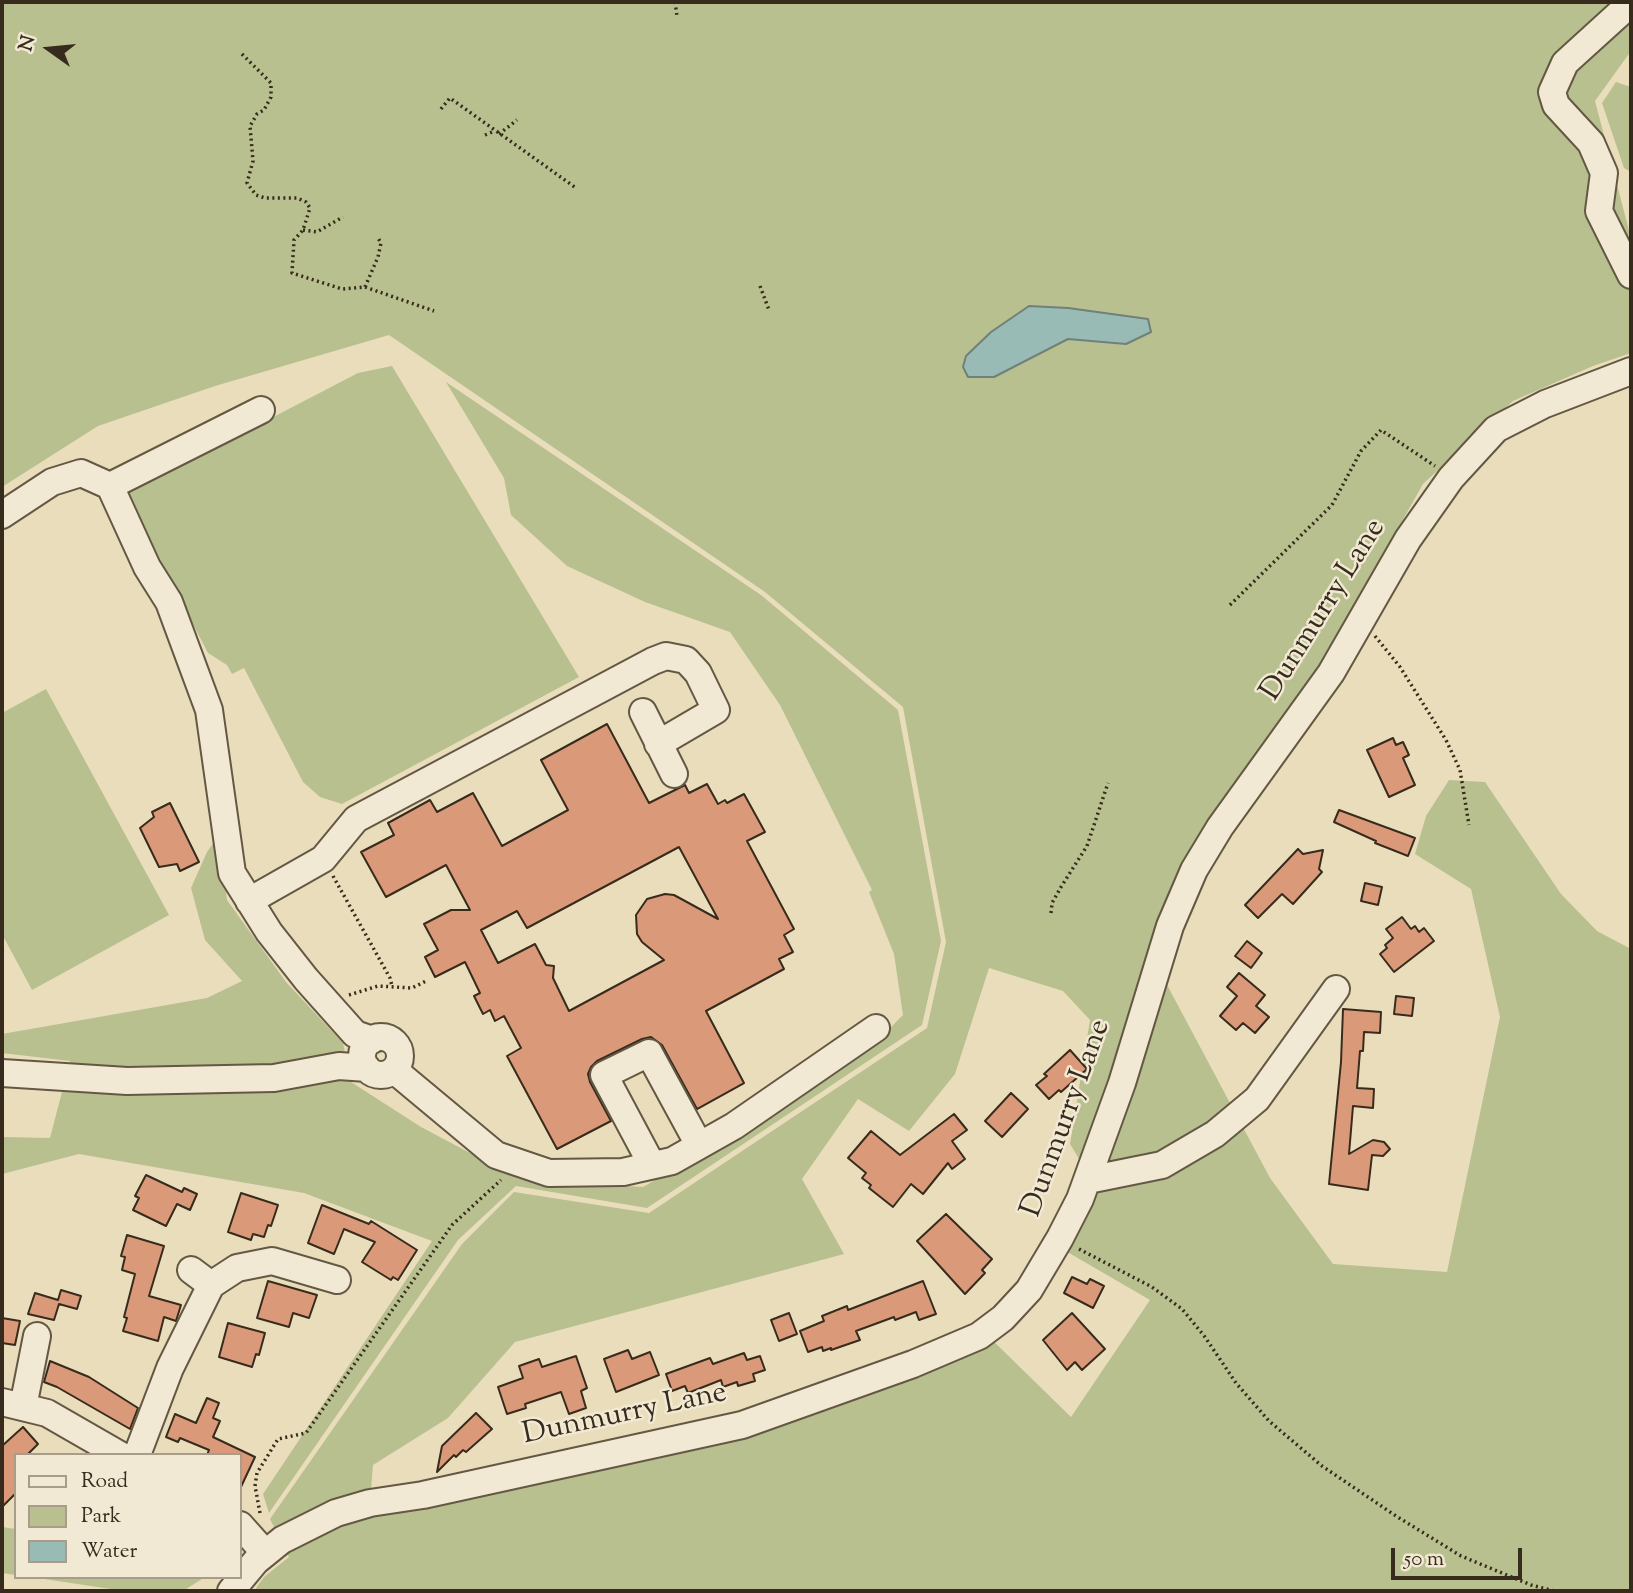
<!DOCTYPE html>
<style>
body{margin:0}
#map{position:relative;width:1633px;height:1593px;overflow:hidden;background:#eaddbb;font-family:"Sorts Mill Goudy",serif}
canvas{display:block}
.frame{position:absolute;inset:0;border:4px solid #372b1d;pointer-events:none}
.legend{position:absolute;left:14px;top:1453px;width:228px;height:126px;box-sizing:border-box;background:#f1e9d3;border:2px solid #a79d8a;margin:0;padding:9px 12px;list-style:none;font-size:21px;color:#372b1d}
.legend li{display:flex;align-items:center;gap:14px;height:35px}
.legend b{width:35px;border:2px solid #a79d8a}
.north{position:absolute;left:14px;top:14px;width:70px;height:70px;-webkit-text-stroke:5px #f1e9d3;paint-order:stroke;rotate:285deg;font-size:19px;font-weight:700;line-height:28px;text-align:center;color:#372b1d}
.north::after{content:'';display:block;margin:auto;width:24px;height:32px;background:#372b1d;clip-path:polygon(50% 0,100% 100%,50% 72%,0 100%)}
.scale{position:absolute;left:1391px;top:1548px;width:131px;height:32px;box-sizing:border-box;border:4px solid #372b1d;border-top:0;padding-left:9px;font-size:21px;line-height:24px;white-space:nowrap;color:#372b1d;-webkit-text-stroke:5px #f1e9d3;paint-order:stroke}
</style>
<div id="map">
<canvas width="1633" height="1593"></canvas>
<div class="frame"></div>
<ul class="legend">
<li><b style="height:9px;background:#f1e9d3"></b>Road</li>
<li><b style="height:19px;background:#b8c08f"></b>Park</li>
<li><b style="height:19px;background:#98bbb6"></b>Water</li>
</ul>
<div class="north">N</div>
<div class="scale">50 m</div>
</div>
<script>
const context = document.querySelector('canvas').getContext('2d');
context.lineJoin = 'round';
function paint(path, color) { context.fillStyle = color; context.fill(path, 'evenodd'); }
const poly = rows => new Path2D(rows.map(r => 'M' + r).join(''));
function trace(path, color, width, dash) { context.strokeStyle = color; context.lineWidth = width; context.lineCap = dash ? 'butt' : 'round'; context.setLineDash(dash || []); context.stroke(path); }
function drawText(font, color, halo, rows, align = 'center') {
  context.font = font + ' "Sorts Mill Goudy",serif'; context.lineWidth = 5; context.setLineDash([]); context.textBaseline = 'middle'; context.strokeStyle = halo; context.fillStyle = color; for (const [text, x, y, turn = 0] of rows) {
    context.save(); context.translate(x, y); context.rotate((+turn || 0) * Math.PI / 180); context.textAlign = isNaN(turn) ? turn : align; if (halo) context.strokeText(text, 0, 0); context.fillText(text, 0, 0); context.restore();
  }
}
paint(poly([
 [2,2,1631,2,1631,51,1595,101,1631,238,1631,353,1593,366,1513,401,1423,484,1317,672,1164,915,1147,953,1166,983,1270,1178,1333,1264,1447,1272,1500,1017,1471,889,1415,854,1426,816,1449,780,1485,782,1561,894,1597,931,1631,949,1631,1591,254,1591,264,1577,289,1557,270,1519,462,1244,514,1192,649,1213,927,1028,946,942,903,707,765,592,389,335,215,386,98,426,2,487],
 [989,968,1063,991,1090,1020,1070,1144,1093,1182,1064,1250,1150,1300,1071,1417,984,1332,742,1425,370,1502,373,1465,448,1418,515,1342,844,1254,802,1179,858,1099,909,1131,955,1074],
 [1616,82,1631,87,1631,172,1624,168,1602,103],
 [392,366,579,677,342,804,320,797,303,782,244,668,232,674,227,665,208,653,125,494,358,373],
 [446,382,761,595,898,710,941,941,922,1025,647,1208,516,1186,458,1240,269,1513,263,1494,432,1241,304,1193,79,1154,2,1174,2,1137,50,1138,70,1061,2,1053,2,1034,207,998,242,981,205,940,191,888,207,852,219,835,227,900,286,982,343,1043,351,1082,421,1127,519,1179,643,1187,731,1136,888,1030,903,1015,894,954,869,892,872,890,780,705,730,632,645,602,567,566,511,515,504,478],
 [46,689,169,915,32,990,2,934,2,713],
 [2,1527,16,1529,16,1575,2,1573],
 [31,1577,205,1577,183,1591,124,1591]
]), '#b8c08f');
const water = poly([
 [1029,306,1068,308,1148,319,1151,332,1126,344,1068,339,994,377,968,377,963,367,966,356,991,332,1029,306]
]);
paint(water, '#98bbb6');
trace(water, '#718179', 2);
const building = poly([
 [607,724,649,803,685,785,689,793,707,784,718,804,725,800,727,803,744,794,765,832,747,841,794,929,784,935,793,952,779,959,784,969,706,1011,744,1083,697,1109,662,1045,651,1037,642,1039,597,1061,591,1067,588,1074,590,1082,611,1121,557,1149,507,1056,521,1048,504,1016,495,1021,490,1010,483,1014,474,996,480,993,465,962,435,977,425,957,438,950,424,924,451,910,470,910,446,865,386,897,361,852,394,835,388,823,430,800,437,812,473,793,502,846,568,810,541,760,607,724],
 [679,847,718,919,674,895,665,894,647,899,636,915,637,934,642,942,664,960,569,1011,553,978,554,966,546,965,535,944,498,963,481,930,517,911,527,928,679,847],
 [1393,738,1396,745,1403,742,1409,755,1403,758,1415,785,1389,797,1367,750,1393,738],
 [170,803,199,862,180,871,177,864,159,867,140,828,154,817,152,812,170,803],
 [1339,810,1415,838,1408,856,1375,843,1376,841,1334,822,1339,810],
 [1298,849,1303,854,1323,850,1319,869,1322,872,1293,904,1282,894,1258,918,1245,905,1298,849],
 [1365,883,1382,887,1378,905,1361,901,1365,883],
 [1402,917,1411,929,1415,926,1419,932,1424,928,1434,941,1394,972,1380,954,1387,948,1385,945,1393,938,1386,929,1402,917],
 [1247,941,1262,953,1251,968,1235,956,1247,941],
 [1239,973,1265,995,1256,1006,1269,1017,1255,1033,1243,1023,1236,1030,1220,1016,1237,996,1227,987,1239,973],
 [1396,996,1414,998,1412,1016,1394,1014,1396,996],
 [1343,1009,1381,1012,1380,1033,1364,1032,1363,1051,1360,1051,1357,1088,1374,1089,1373,1108,1353,1106,1349,1154,1373,1140,1384,1142,1390,1149,1383,1156,1372,1155,1368,1190,1329,1184,1341,1062,1343,1009],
 [1070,1050,1087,1069,1061,1092,1059,1090,1049,1099,1036,1085,1047,1076,1044,1074,1070,1050],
 [1011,1093,1028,1109,1002,1137,985,1121,1011,1093],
 [954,1114,967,1130,952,1141,965,1159,952,1169,948,1163,923,1194,911,1184,893,1207,869,1188,871,1185,862,1178,866,1173,848,1158,871,1131,900,1155,954,1114],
 [146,1175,182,1192,184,1188,197,1194,190,1210,177,1204,166,1226,133,1210,139,1198,135,1196,146,1175],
 [241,1193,278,1205,271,1226,268,1225,264,1237,253,1234,251,1240,228,1232,241,1193],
 [322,1205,369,1224,371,1221,417,1250,398,1280,393,1277,391,1280,362,1262,375,1242,344,1229,334,1254,308,1243,322,1205],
 [946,1214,992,1259,982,1270,985,1273,965,1294,917,1241,946,1214],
 [127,1235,164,1246,149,1296,181,1305,176,1321,164,1317,158,1341,123,1331,127,1318,124,1317,135,1274,122,1270,125,1257,121,1256,127,1235],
 [1072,1277,1087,1284,1090,1279,1104,1286,1093,1308,1064,1293,1072,1277],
 [268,1281,317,1295,309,1318,293,1313,289,1327,257,1318,268,1281],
 [923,1281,936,1314,919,1320,916,1312,895,1320,894,1317,856,1331,860,1340,831,1350,831,1348,823,1351,822,1347,808,1352,800,1331,824,1321,822,1316,847,1306,848,1310,923,1281],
 [61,1290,81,1296,77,1309,59,1304,54,1320,28,1314,35,1293,58,1300,61,1290],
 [789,1313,797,1334,779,1341,771,1320,789,1313],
 [1072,1313,1105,1349,1082,1370,1075,1362,1067,1370,1043,1340,1072,1313],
 [2,1318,20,1321,15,1345,2,1343,2,1318],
 [228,1323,265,1333,259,1355,256,1354,252,1367,219,1357,228,1323],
 [628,1350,632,1359,650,1352,659,1375,616,1392,604,1359,628,1350],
 [744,1353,747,1360,760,1356,765,1370,753,1374,755,1381,738,1386,737,1382,723,1387,721,1380,688,1393,685,1386,672,1391,666,1374,710,1358,713,1364,744,1353],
 [576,1356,587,1388,581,1391,586,1408,569,1414,561,1392,525,1404,526,1408,507,1414,498,1387,523,1378,519,1366,539,1359,542,1367,576,1356],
 [50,1361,89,1377,138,1408,130,1429,57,1387,44,1382,50,1361],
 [207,1398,219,1403,213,1418,220,1421,213,1437,255,1457,240,1489,240,1455,207,1455,209,1450,180,1438,178,1442,166,1437,175,1414,196,1423,207,1398],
 [476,1413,492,1429,466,1452,463,1450,456,1457,454,1455,437,1472,442,1446,476,1413],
 [23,1427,38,1444,27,1455,16,1455,16,1493,2,1507,2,1446,23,1427]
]);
paint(building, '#da9978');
trace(building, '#372b1d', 2);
const minor = poly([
 [1631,3,1565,63,1552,92,1556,105,1591,143,1604,173,1599,211,1631,275],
 [110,486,261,410],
 [2,515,52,482,81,473,110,486,147,567,169,602,209,710,232,873,269,932,306,979,355,1034,372,1040],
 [643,712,674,774],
 [249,901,323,859,356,819,653,661,666,656,686,660,698,673,716,710,658,744],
 '362 1056a19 19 0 1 1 38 0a19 19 0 1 1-38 0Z',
 [394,1070,496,1155,549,1173,623,1172,672,1161,734,1126,876,1028],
 [2,1073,127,1081,274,1078,339,1066,367,1068],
 [652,1165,604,1075,649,1053,699,1145],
 [1088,1180,1162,1165,1215,1134,1257,1099,1336,989],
 [191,1270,211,1285],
 [2,1402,47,1413,120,1455],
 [23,1407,37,1336],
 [137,1455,170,1368,211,1285,237,1268,272,1261,337,1280],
 [240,1525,265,1553],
 [231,1591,256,1561,282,1540,336,1513,370,1503,423,1495,742,1425,913,1364,979,1336,1003,1318,1029,1290,1060,1238,1080,1199,1122,1083,1170,926,1194,870,1220,827,1331,673,1408,539,1451,478,1496,429,1545,404,1631,371]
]);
trace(minor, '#645844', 30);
trace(poly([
 [675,2,677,16],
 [242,54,271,83,271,97,264,110,257,114,250,126,253,161,247,183,256,195,265,198,297,198,306,202,310,208,303,230,294,240,292,273,342,289,365,287,434,311],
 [441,109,450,98,576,188],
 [499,134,517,120],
 [485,135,495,131],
 [303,230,317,232,343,217],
 [760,286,769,310],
 [365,287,378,257,381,243,378,238],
 [1230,605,1332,505,1361,451,1381,430,1435,466],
 [1375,636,1400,667,1446,740,1460,770,1469,825],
 [333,876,390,978,392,986],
 [1051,913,1052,903,1061,887,1087,846,1108,783],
 [349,995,378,986,412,988,428,980],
 [1079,1249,1152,1287,1182,1309,1205,1337,1236,1383,1269,1421,1322,1466,1396,1516,1461,1556,1531,1585,1554,1591],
 [260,1513,255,1486,257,1473,278,1439,306,1433,452,1225,501,1180]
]), '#372b1d', 3.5, [2, 3.5]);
trace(minor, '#f1e9d3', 26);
drawText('30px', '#372b1d', '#f1e9d3', [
 ["Dunmurry Lane",1325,611,-58],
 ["Dunmurry Lane",1068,1119,-70],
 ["Dunmurry Lane",625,1416,-12]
]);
</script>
